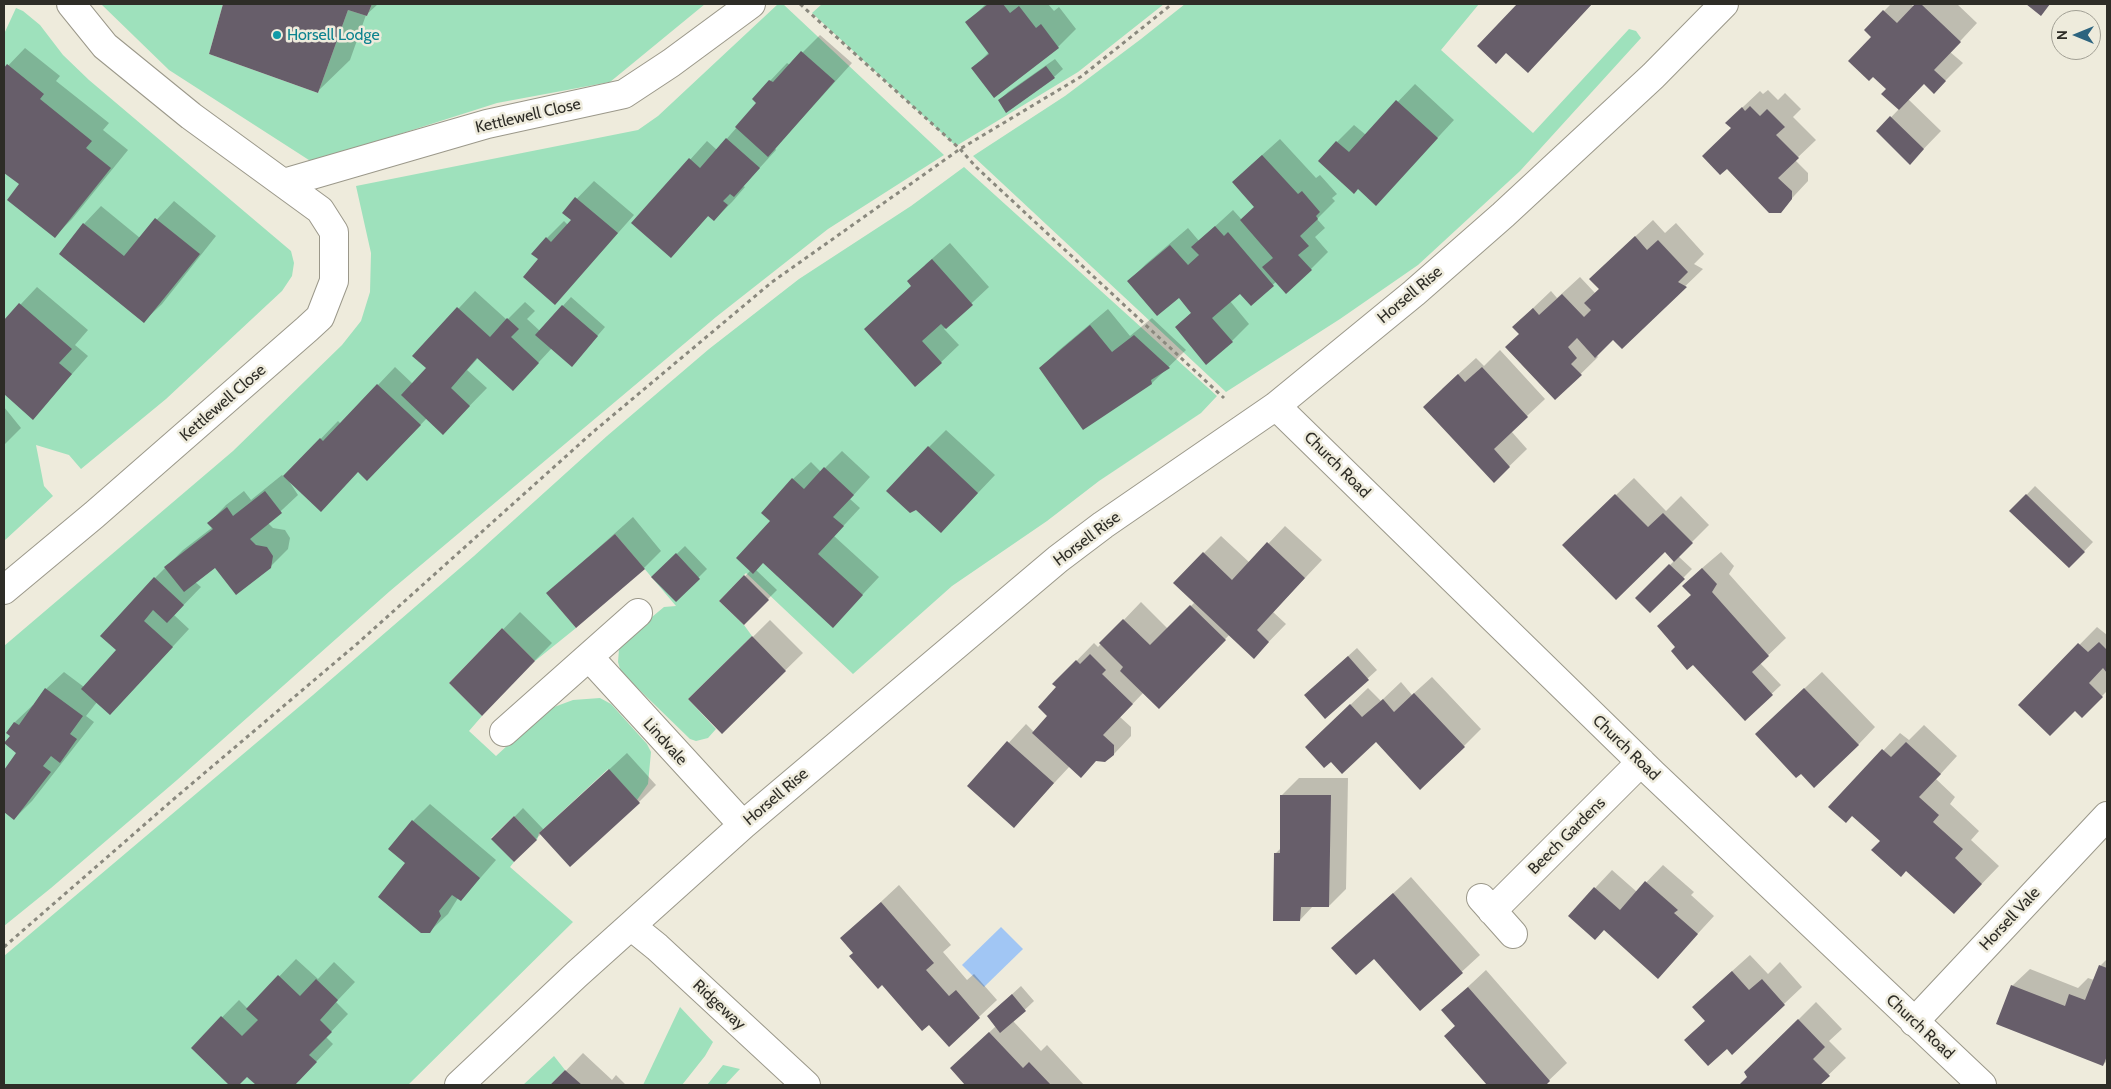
<!DOCTYPE html>
<style>
body{margin:0}
#map{position:relative;width:2111px;height:1089px;overflow:hidden;background:#eeebdc;font-family:Cabin,sans-serif}
canvas{display:block}
.frame{position:absolute;inset:0;border:5px solid #2e2d27;pointer-events:none}
.north{position:absolute;left:2051px;top:10px;width:50px;height:50px;box-sizing:border-box;background:#eeebdc;border:1px solid #a19f94;border-radius:50%;rotate:270deg;font-size:14px;font-weight:700;line-height:20px;text-align:center;color:#2e2d27}
.north::after{content:'';display:block;margin:auto;width:18px;height:22px;background:#2d647f;clip-path:polygon(50% 0,100% 100%,50% 72%,0 100%)}
</style>
<div id="map">
<canvas width="2111" height="1089"></canvas>
<div class="frame"></div>
<div class="north">N</div>
</div>
<script>
const ctx = document.querySelector('canvas').getContext('2d');
ctx.lineJoin = 'round';
function fill(path, color) {
  ctx.fillStyle = color;
  ctx.fill(path, 'evenodd');
}
function poly(rows) {
  const path = new Path2D();
  for (const r of rows) {
    path.moveTo(r[0], r[1]);
    for (let i = 2; i < r.length; i += 2) path.lineTo(r[i], r[i + 1]);
  }
  return path;
}
function stroke(path, color, width, dash) {
  ctx.strokeStyle = color;
  ctx.lineWidth = width;
  ctx.lineCap = dash ? 'butt' : 'round';
  ctx.setLineDash(dash || []);
  ctx.stroke(path);
}
function write(font, color, halo, rows, align = 'center') {
  ctx.font = font + ' Cabin,sans-serif';
  ctx.lineWidth = 5;
  ctx.setLineDash([]);
  ctx.textBaseline = 'middle';
  ctx.strokeStyle = halo;
  ctx.fillStyle = color;
  for (const [text, x, y, turn = 0] of rows) {
    ctx.save();
    ctx.translate(x, y);
    ctx.rotate((+turn || 0) * Math.PI / 180);
    ctx.textAlign = isNaN(turn) ? turn : align;
    if (halo) ctx.strokeText(text, 0, 0);
    ctx.fillText(text, 0, 0);
    ctx.restore();
  }
}
const green = poly([
 [101,4,223,4,209,54,318,93,348,10,367,16,372,4,705,4,610,82,497,103,312,162,169,70],
 [778,4,783,4,944,155,828,229,716,317,390,591,177,780,51,888,4,926,4,646,233,451,342,345,361,321,370,292,371,253,356,186,638,130,658,116],
 [822,4,1164,4,1078,72,956,146,812,13],
 [1185,4,1479,4,1441,50,1533,133,1629,29,1636,31,1641,38,1520,171,1418,265,1340,319,1226,392,973,156,1065,96,1141,39],
 [16,8,23,11,40,25,63,55,89,80,291,251,294,263,292,276,282,291,166,399,81,469,69,455,36,445,44,486,53,496,4,541,4,34],
 [964,167,1217,396,1201,413,1099,481,1047,521,952,586,853,674,746,573,719,601,744,625,752,636,688,699,716,729,708,738,696,741,690,739,621,672,618,662,619,649,629,636,664,607,676,606,615,534,547,593,576,628,535,661,502,628,449,683,482,716,469,731,496,756,546,710,573,700,600,698,611,704,647,744,651,752,648,784,637,800,608,769,539,833,537,840,514,816,491,838,514,862,510,867,573,922,408,1085,4,1085,4,956,313,695,474,556,607,436,709,349,799,279,911,206],
 [680,1007,713,1042,705,1056,682,1085,643,1085],
 [554,1056,565,1070,550,1085,523,1085],
 [723,1065,740,1069,725,1085,707,1085]
]);
const water = poly([
 [1001,927,1023,949,984,987,962,965]
]);
const shadow = poly([
 [225,4,378,4,366,15,350,60,318,91,210,53],
 [986,4,1048,4,1054,11,1059,7,1076,29,1058,47,994,96,973,69,989,52,967,22],
 [1519,4,1592,4,1545,54,1479,46],
 [1891,4,1911,4,1914,7,1917,4,1957,4,1977,23,1950,52,1963,63,1934,92,1924,82,1908,99,1941,131,1910,163,1878,131,1899,109,1887,89,1873,37,1884,11],
 [820,35,852,63,775,148,776,150,743,186,745,187,732,202,714,220,709,215,671,257,633,223,707,141,717,150,758,103,770,81,787,63,790,65],
 [25,48,60,76,56,81,109,123,103,130,128,150,72,219,55,236,20,184,4,171,4,70],
 [1055,59,1063,69,1054,77,999,101,1008,92],
 [1415,84,1454,120,1376,204,1337,142,1354,125,1366,135],
 [1768,90,1778,100,1785,93,1801,109,1793,117,1816,140,1795,160,1808,173,1808,181,1780,211,1732,128,1727,122,1760,91,1763,94],
 [1280,139,1316,178,1320,175,1337,194,1332,198,1335,201,1317,219,1325,228,1315,237,1328,252,1311,269,1277,281,1251,304,1240,292,1230,301,1249,324,1232,341,1176,327,1192,312,1179,296,1129,281,1146,264,1188,228,1199,241,1233,210,1242,220,1255,206,1251,165],
 [594,181,634,215,555,304,540,259,547,238,564,221,568,225,572,220,564,212],
 [174,201,216,236,162,304,144,321,84,224,101,206,140,238],
 [1653,220,1665,233,1676,223,1704,254,1694,264,1703,269,1622,347,1613,339,1596,355,1598,357,1555,399,1520,334,1531,310,1551,291,1557,298,1580,277,1595,293,1600,288,1608,262],
 [950,243,989,287,944,329,959,345,916,386,912,285,926,264],
 [37,287,88,330,75,345,88,356,33,418,4,393,4,320,5,321],
 [475,291,507,320,525,302,535,311,527,319,540,331,571,297,605,327,580,356,552,348,513,390,478,358,467,370,487,388,443,433,427,418,385,462,359,471,287,478,298,495,268,523,273,528,285,530,290,538,288,549,270,567,215,567,195,582,201,587,174,615,189,629,127,696,97,702,86,716,94,722,32,801,14,819,4,811,4,772,18,753,12,735,8,732,15,722,33,705,34,706,46,689,64,672,84,687,118,650,155,578,183,550,213,527,209,523,226,505,244,491,251,500,282,475,284,477,338,421,341,424,395,367,413,384,428,368,414,356],
 [1108,309,1130,336,1152,318,1186,350,1152,383,1041,368,1058,351],
 [1500,350,1545,399,1511,431,1527,449,1494,481,1442,389,1476,358,1484,366],
 [4,407,21,428,4,445],
 [946,430,995,475,958,514,929,447],
 [842,451,870,477,850,499,860,508,834,536,879,577,833,626,763,562,756,570,777,590,744,623,721,601,751,570,772,521,793,479,811,462,821,472],
 [1634,478,1666,511,1681,496,1709,525,1678,556,1692,569,1650,611,1637,598,1675,560,1665,550,1581,528],
 [2035,486,2093,542,2069,567,2011,511],
 [633,517,661,551,644,568,548,593],
 [1285,526,1322,560,1273,612,1286,624,1254,657,1230,634,1177,690,1144,692,1120,717,1131,727,1131,736,1114,754,1070,766,1014,826,969,786,1026,724,1034,732,1049,716,1058,687,1054,684,1094,643,1098,647,1141,602,1168,629,1195,602,1204,553,1221,536,1250,563],
 [685,546,707,569,676,600,653,577],
 [1721,552,1734,566,1729,574,1786,638,1760,663,1781,685,1745,719,1677,647,1701,569],
 [520,612,552,643,482,714,451,683],
 [770,620,803,653,722,732,690,699],
 [2097,627,2107,635,2107,691,2082,716,2075,710,2020,705],
 [1357,648,1377,670,1325,717,1315,686],
 [1822,672,1875,727,1858,745,1774,717],
 [1432,677,1481,729,1464,746,1376,741,1324,730,1368,688,1381,701,1401,682,1412,695],
 [1924,725,1957,756,1936,779,1955,797,1950,804,1979,831,1971,840,1999,866,1971,895,1882,841,1853,814,1830,807,1900,733,1909,740],
 [627,753,656,785,639,802,541,834,514,861,493,839,523,808,544,830],
 [1299,778,1348,778,1346,889,1329,906,1313,906,1300,920,1275,854,1281,848,1282,795],
 [430,804,496,860,461,900,458,898,448,914,430,931,407,863,413,821],
 [1663,865,1694,892,1691,895,1714,916,1658,977,1604,929,1569,916,1612,870,1637,892],
 [1411,877,1480,955,1420,1010,1374,957,1333,948],
 [899,885,951,945,943,952,967,980,974,974,997,1000,949,1045,842,938],
 [1750,955,1768,974,1780,962,1802,987,1732,1053,1727,1047,1686,1040,1706,1020,1711,990],
 [296,959,318,979,334,962,355,982,336,1002,348,1014,326,1037,333,1044,294,1085,258,1085,247,1075,237,1085,231,1085,192,1048,239,1000,248,1009],
 [2107,959,2107,1061,2103,1065,2012,986,2030,969,2078,988,2088,978,2094,980,2100,966],
 [1486,970,1567,1063,1544,1085,1489,1085,1446,1036,1456,1025,1443,1010],
 [1021,986,1034,1001,1013,1021,1041,1051,1047,1045,1084,1085,967,1085,952,1068,996,1026,997,1008],
 [1816,1002,1842,1029,1829,1041,1846,1058,1818,1085,1740,1085,1749,1077,1746,1072],
 [583,1053,612,1080,616,1075,626,1085,552,1085]
]);
const building = poly([
 [223,4,372,4,367,16,348,10,318,93,209,54],
 [988,4,1003,4,1010,13,1019,6,1036,28,1041,24,1059,48,994,98,971,68,989,54,965,22],
 [1517,4,1592,4,1528,73,1506,53,1496,64,1477,46],
 [1915,4,1921,4,1961,42,1934,70,1946,81,1934,94,1924,84,1899,110,1881,94,1886,89,1873,77,1869,81,1848,61,1871,37,1864,30,1883,10,1897,23],
 [2026,4,2050,4,2041,16],
 [801,51,835,81,768,157,735,127,756,103,752,99,769,80,773,82],
 [7,64,44,94,40,99,92,141,86,148,111,168,55,238,7,200,19,184,4,173,4,68],
 [1046,66,1055,78,1006,113,998,100],
 [1396,100,1438,138,1376,206,1358,189,1354,194,1318,161,1336,141,1349,152],
 [1750,106,1760,116,1767,109,1785,127,1776,135,1799,158,1778,178,1792,191,1792,199,1781,213,1769,213,1727,169,1720,175,1702,156,1731,128,1725,123,1742,107,1745,111],
 [1890,116,1924,149,1910,165,1876,131],
 [726,138,760,168,734,197,730,194,723,201,728,205,714,221,708,216,671,258,631,223,689,158,700,168],
 [1262,155,1298,194,1302,191,1320,212,1316,216,1318,219,1300,236,1309,246,1298,255,1312,270,1286,294,1262,267,1273,258,1240,220,1254,207,1232,182],
 [575,197,618,233,555,305,523,277,538,259,531,254,546,237,551,242,571,220,562,213],
 [155,218,200,254,144,323,59,254,83,223,124,256],
 [1215,226,1224,236,1228,232,1274,286,1251,306,1240,294,1212,318,1233,342,1206,365,1175,327,1191,313,1179,298,1157,316,1127,281,1170,245,1188,265,1199,255,1191,247],
 [1635,236,1647,250,1658,240,1688,272,1678,282,1687,287,1622,349,1613,340,1595,358,1577,338,1568,347,1577,358,1571,364,1582,375,1555,400,1505,347,1519,334,1512,327,1533,308,1539,315,1562,294,1584,317,1591,310,1584,303,1599,289,1589,279],
 [932,259,973,305,946,329,941,324,922,341,942,363,915,387,864,329,911,286,907,281],
 [19,303,72,349,59,363,72,374,33,420,4,394,4,320],
 [562,305,598,336,572,367,535,335],
 [457,307,490,337,507,318,519,329,511,337,539,363,513,391,477,358,451,388,470,406,443,435,401,395,426,368,412,356],
 [1090,325,1112,352,1134,335,1170,368,1151,380,1152,384,1083,430,1039,368],
 [1482,367,1528,417,1494,449,1510,467,1494,483,1423,407,1458,374,1465,382],
 [377,384,421,425,367,481,358,472,321,512,283,476,320,438,323,441],
 [928,446,978,493,941,533,916,510,910,513,886,491],
 [824,467,854,495,833,517,844,526,818,554,863,595,833,628,763,563,753,574,736,558,770,521,761,513,792,478,804,489],
 [265,491,282,513,250,539,256,545,267,547,273,556,271,568,236,595,215,568,184,592,164,567,213,529,207,523,227,507,233,516],
 [1615,494,1648,527,1663,513,1693,543,1674,562,1665,552,1616,600,1562,545],
 [2026,494,2085,552,2069,568,2009,511],
 [615,534,645,569,576,628,546,593],
 [1267,542,1305,578,1257,630,1269,642,1254,659,1173,583,1203,552,1232,580],
 [676,553,700,579,676,602,651,577],
 [1669,564,1685,579,1650,613,1635,598],
 [1702,568,1717,584,1712,592,1769,656,1752,672,1773,695,1745,721,1693,665,1687,670,1671,651,1675,647,1657,626,1691,595,1682,586],
 [744,575,769,600,744,625,719,601],
 [154,577,184,605,167,623,153,610,144,621,173,647,110,715,81,689,116,650,100,636],
 [1190,605,1226,640,1159,709,1120,671,1123,667,1099,643,1123,619,1150,645],
 [502,628,535,661,482,716,449,683],
 [752,636,786,671,722,734,688,699],
 [2099,642,2107,650,2107,673,2103,668,2089,683,2103,697,2082,718,2075,711,2050,736,2018,705,2078,643,2088,652],
 [1090,654,1106,670,1102,674,1133,704,1103,735,1114,745,1114,755,1105,762,1096,761,1081,778,1032,733,1047,716,1038,707,1056,687,1052,684,1076,660,1080,664],
 [1348,656,1369,680,1325,719,1304,695],
 [45,688,83,716,70,734,77,739,60,763,51,756,43,766,51,772,14,820,4,812,4,770,16,753,4,743,10,736,6,733,14,722,19,725],
 [1804,688,1859,745,1814,788,1801,774,1796,778,1755,734],
 [1414,693,1465,747,1420,790,1376,742,1342,774,1331,762,1324,768,1305,747,1350,704,1362,717,1383,699,1394,712],
 [1007,741,1054,783,1014,828,967,786],
 [1906,742,1941,774,1919,797,1939,815,1933,822,1963,849,1955,858,1982,884,1954,914,1906,871,1901,877,1871,850,1880,841,1852,816,1846,823,1828,807,1882,749,1891,757],
 [609,769,640,803,570,867,539,833],
 [1280,795,1331,795,1329,907,1301,907,1300,921,1273,921,1274,853,1280,853],
 [514,816,537,840,514,862,491,839],
 [412,820,480,878,461,901,452,895,439,911,441,916,430,933,421,933,378,897,405,863,388,849],
 [1645,881,1678,910,1674,913,1698,934,1658,979,1604,930,1595,940,1568,916,1594,887,1620,910],
 [1393,893,1463,973,1420,1011,1374,959,1356,975,1331,948],
 [881,902,934,963,926,970,949,996,956,990,980,1018,949,1047,929,1025,922,1031,882,985,878,989,849,956,853,953,840,938],
 [2099,965,2107,968,2107,1056,2103,1066,1996,1024,2011,985,2065,1006,2069,994,2085,1000],
 [1732,971,1749,990,1762,979,1785,1005,1732,1055,1727,1049,1708,1066,1684,1040,1705,1021,1692,1007],
 [278,975,300,996,316,979,338,1000,320,1020,332,1032,309,1055,317,1062,295,1085,256,1085,247,1077,239,1085,229,1085,191,1048,221,1016,242,1036,258,1020,246,1009],
 [1468,987,1550,1081,1546,1085,1487,1085,1444,1036,1455,1026,1441,1010],
 [1012,994,1026,1011,1000,1033,987,1016],
 [1798,1019,1825,1047,1813,1059,1830,1076,1820,1085,1739,1085,1747,1077,1744,1072],
 [989,1032,1023,1068,1029,1062,1051,1085,965,1085,950,1068],
 [565,1070,582,1085,550,1085]
]);
const path = poly([
 [800,4,960,149,976,167,1224,398],
 [4,947,175,798,358,643,593,432,772,282,960,149,1082,76,1172,4]
]);
const minor = poly([
 [284,183,487,124,624,94,671,63,751,4],
 [1276,406,1652,773,1982,1085],
 [4,590,94,515,307,329,320,317,334,281,334,232,320,210,191,116,105,46,71,4],
 [589,657,743,825],
 [504,732,638,613],
 [1481,898,1513,934],
 [1492,911,1641,762],
 [631,926,657,947,806,1085],
 [1914,1022,2107,816],
 [459,1085,577,974,743,825,1058,559,1103,525,1276,406,1414,293,1503,215,1653,76,1724,4]
]);
const markers = [
 [277,35,5,"#0f9aa8"]
];
const cultureNames = [
 ["Horsell Lodge",287,35]
];
const streetNames = [
 ["Kettlewell Close",528,116,-13],
 ["Horsell Rise",1410,295,-40],
 ["Kettlewell Close",223,403,-41],
 ["Church Road",1337,465,45],
 ["Horsell Rise",1087,539,-37],
 ["Lindvale",665,742,48],
 ["Church Road",1626,748,44],
 ["Horsell Rise",776,797,-40],
 ["Beech Gardens",1567,836,-45],
 ["Horsell Vale",2010,919,-47],
 ["Ridgeway",719,1005,43],
 ["Church Road",1920,1027,43]
];
fill(green, '#9ee1bc');
fill(water, '#a1c6f4');
fill(shadow, '#0003');
fill(building, '#675e6a');
stroke(minor, '#9b988a', 30);
stroke(path, '#8a897e', 3, [4, 4]);
stroke(minor, '#fff', 28);
for (const [x, y, r, color] of markers) {
  const dot = new Path2D();
  dot.arc(x, y, r, 0, 2 * Math.PI);
  ctx.fillStyle = color;
  ctx.fill(dot);
  stroke(dot, '#eeebdc', 2);
}
write('16px', '#0d838f', '#eeebdc', cultureNames, 'left');
write('16px', '#2e2d27', '#eeebdc', streetNames);
</script>
